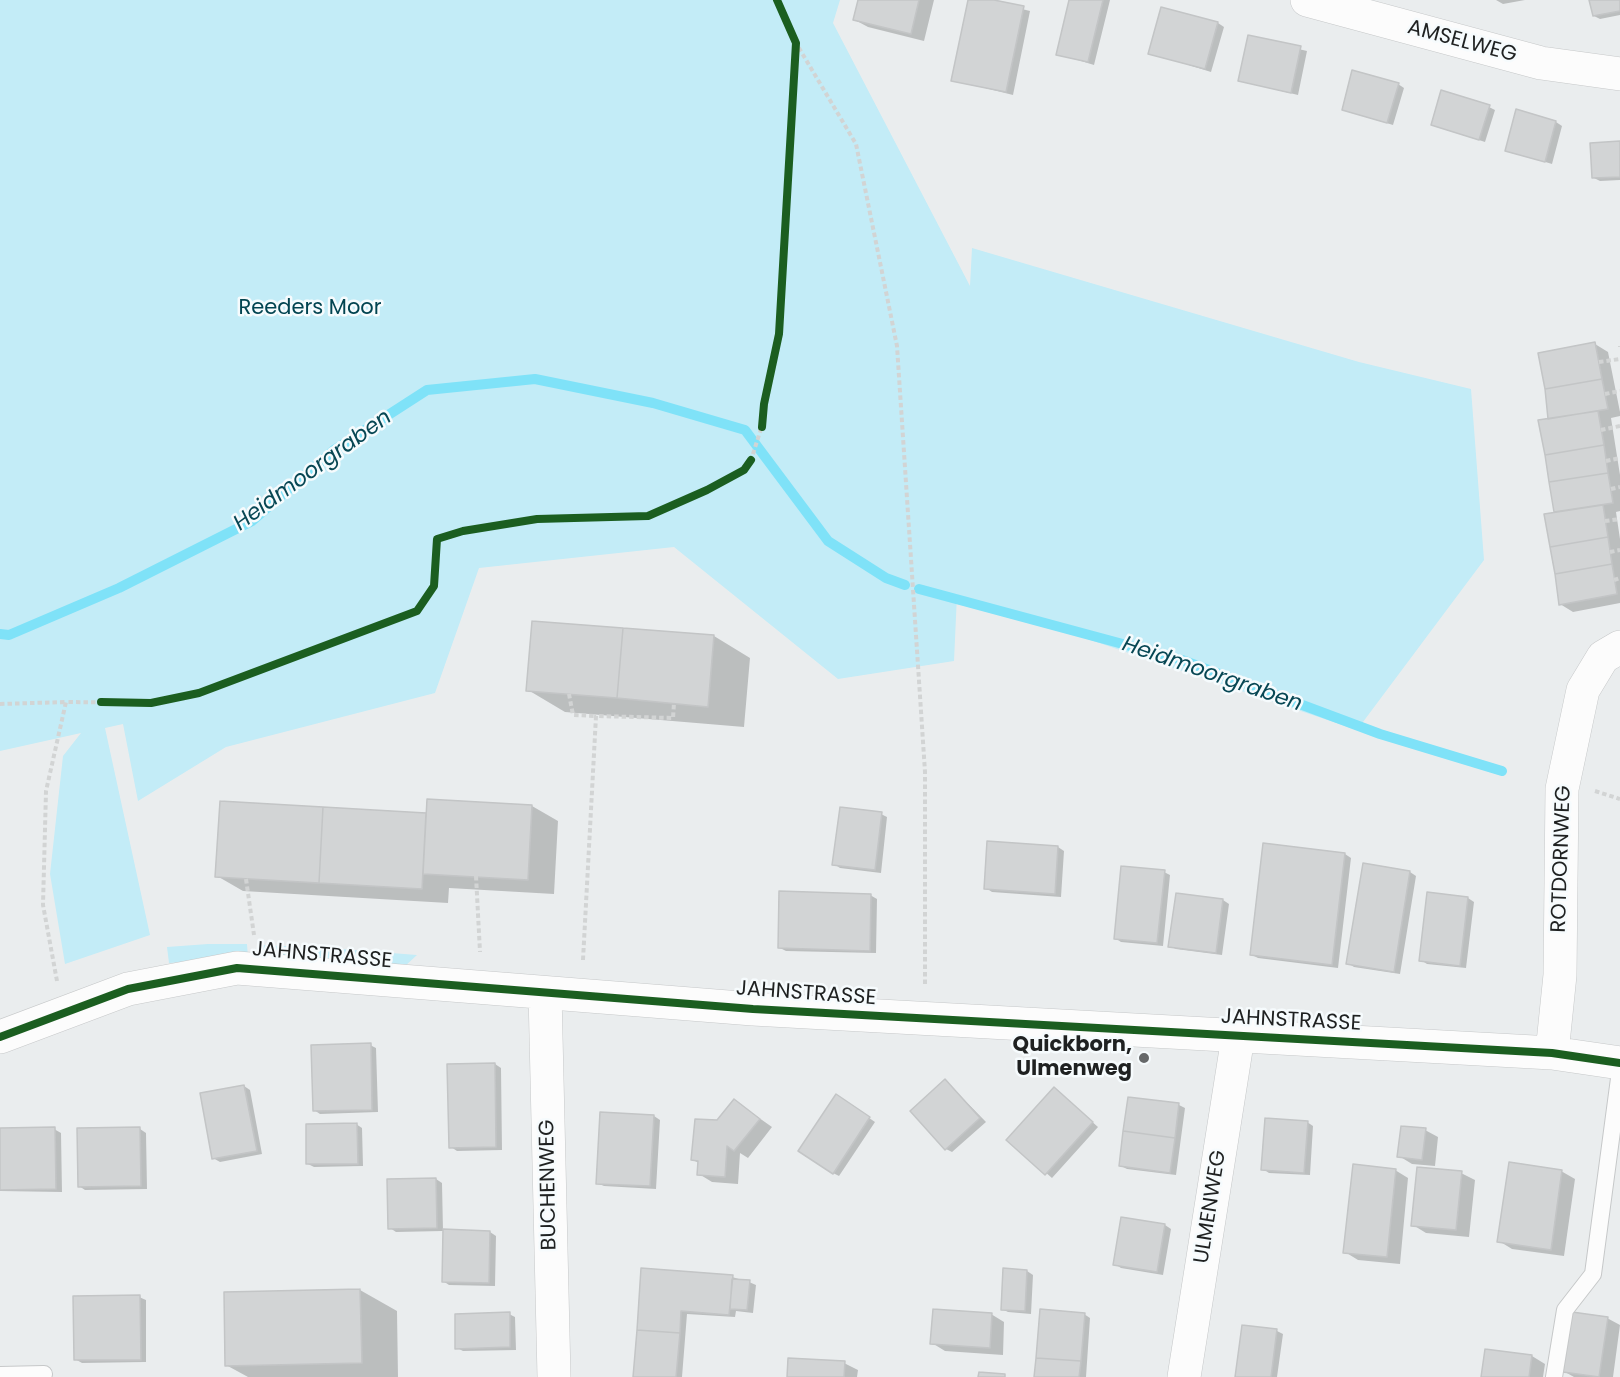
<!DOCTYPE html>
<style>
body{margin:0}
canvas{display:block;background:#eaedee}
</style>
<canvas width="1620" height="1377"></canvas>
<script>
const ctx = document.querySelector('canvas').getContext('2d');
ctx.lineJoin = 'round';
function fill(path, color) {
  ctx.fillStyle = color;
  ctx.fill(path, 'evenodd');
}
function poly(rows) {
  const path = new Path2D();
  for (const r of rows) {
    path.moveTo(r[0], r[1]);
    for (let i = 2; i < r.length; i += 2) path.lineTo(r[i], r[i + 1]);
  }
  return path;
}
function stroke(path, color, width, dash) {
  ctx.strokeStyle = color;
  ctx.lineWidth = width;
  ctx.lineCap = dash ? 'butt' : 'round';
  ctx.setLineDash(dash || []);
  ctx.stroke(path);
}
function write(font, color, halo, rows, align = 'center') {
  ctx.font = font + ' Poppins,sans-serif';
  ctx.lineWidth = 5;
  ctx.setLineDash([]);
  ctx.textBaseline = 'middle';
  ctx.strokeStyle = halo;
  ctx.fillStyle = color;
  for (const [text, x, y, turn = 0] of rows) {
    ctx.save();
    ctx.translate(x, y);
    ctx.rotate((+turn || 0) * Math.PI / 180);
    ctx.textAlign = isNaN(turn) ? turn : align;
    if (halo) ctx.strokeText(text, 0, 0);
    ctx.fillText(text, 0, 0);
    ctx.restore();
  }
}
const green = poly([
 [0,0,840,0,833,23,970,286,972,248,1359,362,1471,389,1484,560,1357,730,957,595,954,661,838,679,674,547,479,568,435,693,226,747,138,801,123,724,105,728,150,935,65,964,50,874,63,756,81,733,0,751],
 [208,944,247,944,248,958,169,963,167,947],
 [262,945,340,949,417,955,404,967,261,959]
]);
const shadow = poly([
 [859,0,934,0,924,41,868,27,855,20],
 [969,0,986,0,1030,11,1013,95,953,80],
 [1071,0,1110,0,1094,65,1058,54],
 [1496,0,1525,0,1503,4],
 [1591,0,1620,0,1620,15,1600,19,1594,16],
 [1218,23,1224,27,1211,72,1150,53],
 [1249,37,1307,51,1298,95,1240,81],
 [1398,84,1404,88,1393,125,1343,110],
 [1489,107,1495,110,1485,142,1433,125],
 [1556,122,1562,126,1552,164,1506,150],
 [1620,142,1620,180,1600,181,1594,178],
 [1595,344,1608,352,1620,412,1620,416,1611,418,1620,475,1620,511,1616,512,1620,539,1620,603,1573,612,1560,604,1556,514,1540,422,1550,420],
 [714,636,750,658,744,727,565,712,528,690],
 [428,801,532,806,558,821,554,894,449,888,448,903,243,891,217,876,221,803,427,814],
 [881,814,887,817,881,873,840,868,834,864],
 [989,842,1058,847,1064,851,1061,897,992,892,986,888],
 [1345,854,1351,858,1338,968,1258,958,1252,955],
 [1365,865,1410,872,1416,876,1400,974,1354,967,1348,963],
 [1164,872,1170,875,1163,946,1121,942,1115,938],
 [870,895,877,899,876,953,786,951,780,948],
 [1468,898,1474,902,1466,968,1427,964,1421,960],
 [1223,900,1229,904,1222,955,1176,949,1170,946],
 [370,1045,376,1048,378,1112,320,1114,314,1110],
 [495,1064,501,1068,502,1150,457,1151,451,1147],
 [946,1081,986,1122,952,1152,946,1149],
 [244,1086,250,1090,262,1154,220,1162,213,1158],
 [1054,1088,1098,1127,1052,1178,1008,1140],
 [1129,1098,1179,1105,1185,1108,1176,1175,1127,1169,1121,1166],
 [843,1100,875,1122,839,1176,833,1173],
 [735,1101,772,1127,748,1158,740,1153,738,1184,712,1182,699,1174,699,1163,693,1160],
 [654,1116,660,1120,656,1189,604,1186,597,1183],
 [1307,1122,1313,1126,1310,1175,1269,1173,1263,1169],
 [356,1124,362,1128,363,1166,314,1167,308,1164],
 [54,1129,61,1133,62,1192,0,1191,0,1130],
 [140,1129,146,1133,147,1189,85,1190,79,1186],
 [1425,1130,1438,1137,1435,1166,1412,1164,1399,1156],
 [1395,1170,1408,1178,1400,1264,1358,1260,1345,1252],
 [1561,1171,1575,1179,1564,1256,1512,1249,1499,1241],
 [1461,1173,1475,1180,1469,1237,1426,1233,1413,1225],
 [436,1179,442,1183,443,1231,396,1232,390,1228],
 [1123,1218,1165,1225,1171,1229,1163,1275,1121,1268,1115,1264],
 [444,1231,490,1232,496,1236,495,1286,449,1285,443,1281],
 [643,1270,732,1277,749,1282,756,1285,753,1313,736,1311,735,1317,687,1314,682,1377,635,1377],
 [1027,1271,1033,1275,1031,1314,1008,1312,1002,1309],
 [360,1290,397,1311,398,1377,248,1377,226,1365],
 [139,1297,146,1300,146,1362,82,1363,75,1359],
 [509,1314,515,1317,516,1350,463,1351,457,1348],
 [991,1314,1004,1322,1003,1355,945,1351,932,1343],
 [1084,1314,1090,1318,1086,1377,1036,1377],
 [1607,1318,1620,1325,1613,1377,1574,1377,1565,1372],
 [1277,1331,1283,1334,1277,1377,1237,1377],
 [1487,1350,1532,1356,1545,1364,1543,1377,1483,1377],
 [844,1363,858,1370,857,1377,788,1377]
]);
const stream = poly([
 [919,589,1182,660,1380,734,1502,771],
 [0,634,9,635,119,588,252,521,334,450,427,390,535,379,653,403,745,430,828,541,886,578,905,585]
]);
const building = poly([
 [858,0,919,0,911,34,853,20,858,0],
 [968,0,994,0,1024,6,1006,92,951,81,968,0],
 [1069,0,1103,0,1088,62,1056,55,1069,0],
 [1589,0,1620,0,1620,11,1593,16,1589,0],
 [1161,7,1218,22,1205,69,1148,54,1161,7],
 [1248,35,1301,46,1291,93,1238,81,1248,35],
 [1352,70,1399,83,1387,123,1342,110,1352,70],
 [1441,90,1490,105,1479,140,1431,125,1441,90],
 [1516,109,1556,121,1545,162,1505,151,1516,109],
 [1620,141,1620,177,1592,178,1590,143,1620,141],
 [1595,342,1602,379,1545,389,1538,353,1595,342],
 [1602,379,1608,409,1548,419,1545,389,1602,379],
 [1598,411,1604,445,1545,455,1538,420,1598,411],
 [1604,445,1608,473,1549,482,1545,455,1604,445],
 [1608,473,1613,503,1554,512,1549,482,1608,473],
 [1603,505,1608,537,1550,547,1544,514,1603,505],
 [1608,537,1612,564,1555,574,1550,547,1608,537],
 [1612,564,1617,594,1559,605,1555,574,1612,564],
 [532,621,623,628,617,698,526,691,532,621],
 [623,628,714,635,708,707,617,698,623,628],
 [427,799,532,805,528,880,423,874,427,799],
 [220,801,323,807,319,883,215,877,220,801],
 [323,807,426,813,422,889,319,883,323,807],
 [840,807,882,812,875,870,832,865,840,807],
 [987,841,1058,846,1055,894,984,889,987,841],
 [1263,843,1345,853,1332,965,1250,955,1263,843],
 [1363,863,1410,871,1394,972,1346,964,1363,863],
 [1121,866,1165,870,1157,943,1114,939,1121,866],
 [779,891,871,894,870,951,778,948,779,891],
 [1427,892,1468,897,1460,966,1419,961,1427,892],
 [1176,893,1223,899,1216,953,1168,947,1176,893],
 [371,1043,372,1110,313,1111,311,1045,371,1043],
 [495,1063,496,1147,449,1148,447,1064,495,1063],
 [945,1079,980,1118,945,1150,910,1111,945,1079],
 [244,1085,257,1151,212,1159,200,1093,244,1085],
 [1054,1087,1093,1122,1045,1175,1006,1140,1054,1087],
 [836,1094,870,1117,833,1174,798,1151,836,1094],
 [1128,1097,1179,1103,1175,1138,1123,1131,1128,1097],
 [734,1099,760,1119,734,1151,727,1146,725,1177,697,1175,698,1161,691,1160,695,1119,717,1120,734,1099],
 [600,1112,654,1115,650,1186,596,1184,600,1112],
 [1265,1118,1308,1121,1304,1173,1261,1170,1265,1118],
 [357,1123,358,1164,306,1164,306,1124,357,1123],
 [1401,1126,1426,1128,1422,1160,1397,1157,1401,1126],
 [55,1127,56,1189,0,1190,0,1128,55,1127],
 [140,1127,141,1186,78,1187,77,1128,140,1127],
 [1123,1131,1175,1138,1170,1173,1119,1166,1123,1131],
 [1509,1162,1562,1170,1551,1250,1497,1242,1509,1162],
 [1353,1164,1396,1169,1387,1257,1343,1253,1353,1164],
 [1417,1167,1462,1171,1456,1230,1411,1226,1417,1167],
 [436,1178,437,1228,388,1229,387,1179,436,1178],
 [1121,1217,1165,1224,1157,1272,1113,1265,1121,1217],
 [443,1229,490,1231,489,1283,442,1282,443,1229],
 [641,1268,733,1275,729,1315,681,1311,680,1333,637,1330,641,1268],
 [1003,1268,1027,1270,1025,1311,1001,1310,1003,1268],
 [732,1279,750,1280,747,1310,730,1309,732,1279],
 [360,1289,362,1363,225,1366,224,1292,360,1289],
 [140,1295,141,1360,74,1360,73,1296,140,1295],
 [933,1309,992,1313,990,1348,930,1344,933,1309],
 [1040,1309,1085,1313,1081,1361,1036,1358,1040,1309],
 [510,1312,510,1347,455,1349,455,1314,510,1312],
 [1572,1312,1608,1317,1599,1377,1563,1372,1572,1312],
 [1242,1325,1277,1329,1271,1377,1235,1377,1242,1325],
 [637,1330,680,1333,676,1377,633,1377,637,1330],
 [1485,1349,1532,1355,1529,1377,1481,1377,1485,1349],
 [788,1358,845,1361,844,1377,787,1377,788,1358],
 [1036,1358,1081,1361,1079,1377,1034,1377,1036,1358],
 [979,1372,1005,1374,1005,1377,978,1377,979,1372]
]);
const path = poly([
 [777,0,796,43,856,144,897,346,925,772,925,985],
 [1620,346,1620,347],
 [1599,362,1620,359],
 [1605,394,1620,391],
 [1601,430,1620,426],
 [1606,461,1620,458],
 [1611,489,1620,487],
 [1605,521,1620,519],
 [1610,552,1620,550],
 [1614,580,1620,578],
 [569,694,573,715,596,716],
 [0,704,66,702],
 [1595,791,1620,799],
 [476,876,480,952],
 [246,879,254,935],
 [583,960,596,716,673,718,674,703],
 [57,981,43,905,46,791,66,702,151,703,199,693,417,611,434,586,437,539,463,531,537,519,648,516,707,490,744,470,751,460,760,432,779,334,796,43]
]);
const lane = poly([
 [0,1375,44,1374],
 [1554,1377,1565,1310,1593,1274,1620,1071]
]);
const street = poly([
 [1307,0,1541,63,1620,74],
 [545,993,554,1377],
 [0,1037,128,989,237,968,753,1009,1552,1053,1620,1063],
 [1552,1053,1560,975,1562,789,1583,690,1603,657,1620,647],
 [1184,1377,1238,1037]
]);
const cycleway = poly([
 [762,427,764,404,779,334,796,43,777,0],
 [101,702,151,703,199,693,417,611,434,586,437,539,463,531,537,519,648,516,707,490,744,470,751,460],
 [0,1037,128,989,237,968,753,1009,1552,1053,1620,1063]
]);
const markers = [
 [1144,1058,6,"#666869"]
];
const streetNames = [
 ["AMSELWEG",1462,42,15],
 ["ROTDORNWEG",1562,859,-88],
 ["JAHNSTRASSE",322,956,5],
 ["JAHNSTRASSE",806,994,4],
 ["JAHNSTRASSE",1291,1021,3],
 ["BUCHENWEG",549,1185,-91],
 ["ULMENWEG",1211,1207,-81]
];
const parkNames = [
 ["Reeders Moor",310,309]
];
const poiNames = [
 ["Quickborn,",1132,1046],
 ["Ulmenweg",1132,1070]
];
const waterNames = [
 ["Heidmoorgraben",313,471,-36],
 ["Heidmoorgraben",1212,675,19]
];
fill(green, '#c3ecf7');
fill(shadow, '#0003');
stroke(stream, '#7fe2f8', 10);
fill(building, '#d2d4d5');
stroke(building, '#c3c5c6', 1.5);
stroke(lane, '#c6c8c9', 18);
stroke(street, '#c6c8c9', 34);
stroke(path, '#d2d4d4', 4, [4.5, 3]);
stroke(lane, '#fcfcfc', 16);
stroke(street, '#fcfcfc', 33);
stroke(cycleway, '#1b5e20', 8);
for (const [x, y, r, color] of markers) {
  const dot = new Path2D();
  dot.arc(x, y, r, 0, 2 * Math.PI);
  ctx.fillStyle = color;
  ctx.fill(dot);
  stroke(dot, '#f6fbfd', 2);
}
write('21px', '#1f2121', '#f6fbfd', streetNames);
write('21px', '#024451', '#f6fbfd', parkNames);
write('bold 21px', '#1f2121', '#f6fbfd', poiNames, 'right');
write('italic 22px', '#074754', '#f6fbfd', waterNames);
</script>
